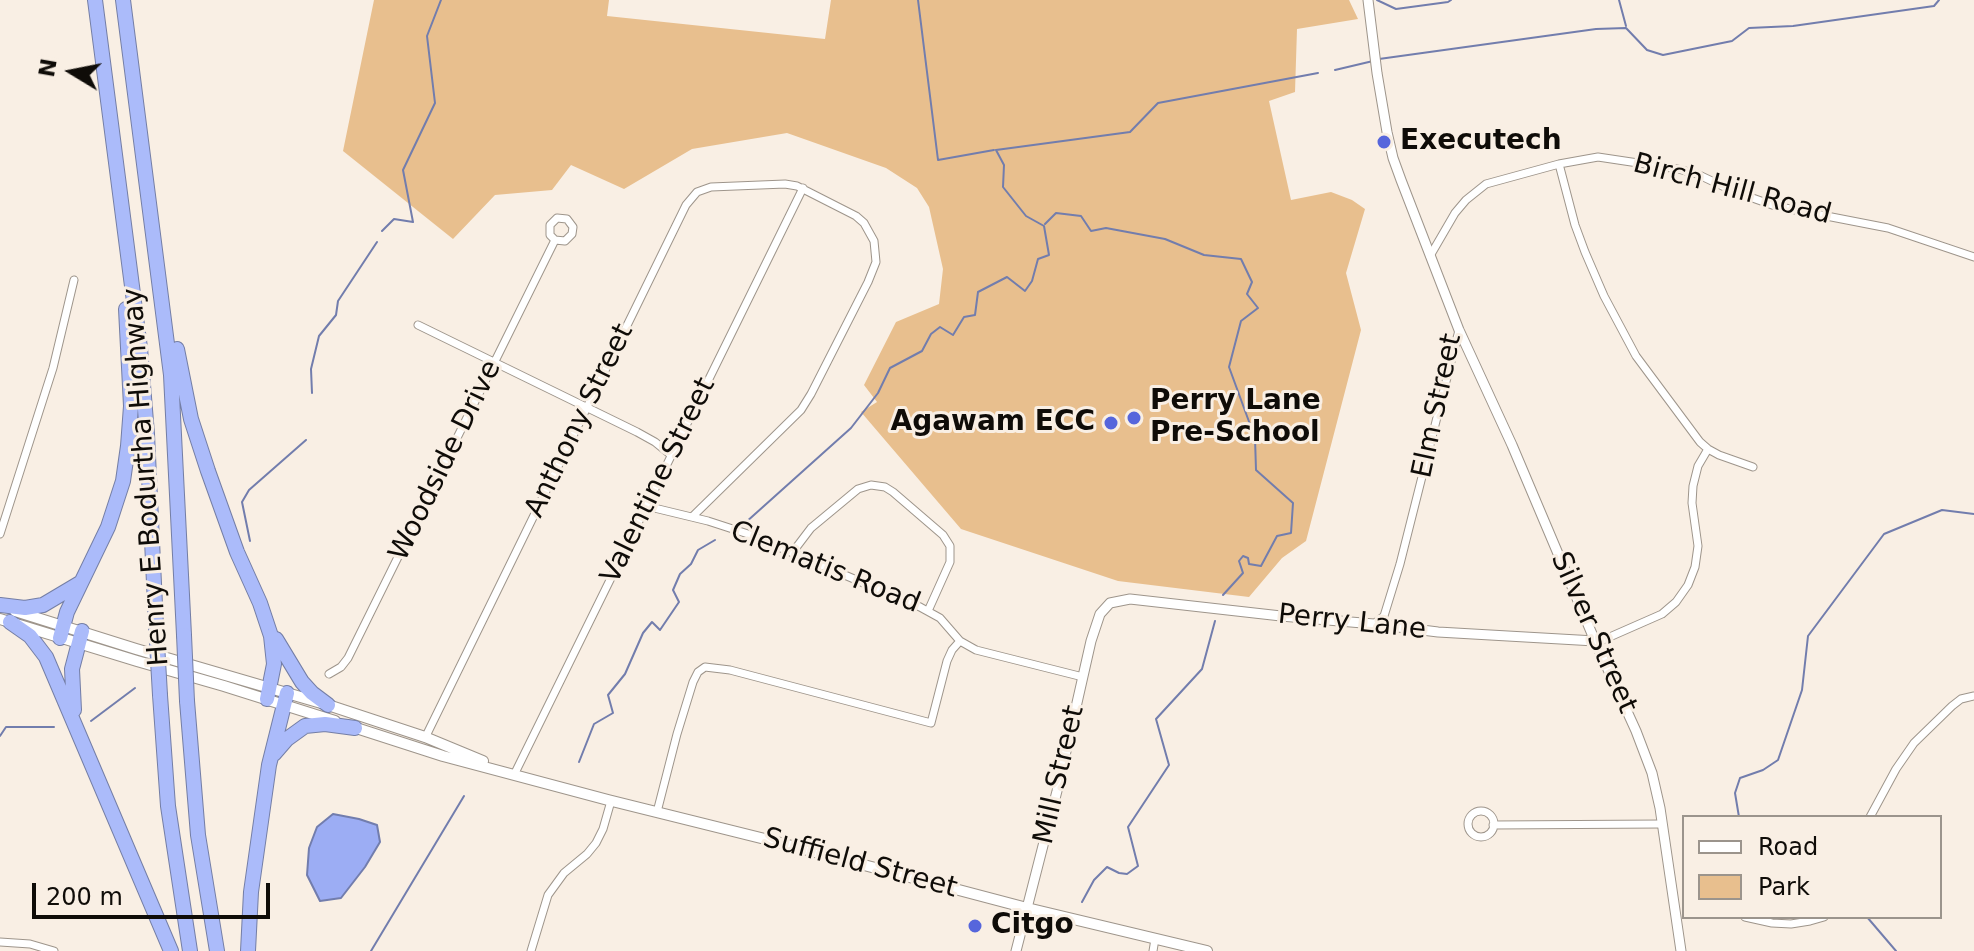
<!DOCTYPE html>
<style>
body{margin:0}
#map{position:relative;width:1974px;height:951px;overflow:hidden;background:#f9efe4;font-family:"DejaVu Sans",sans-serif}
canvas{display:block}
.legend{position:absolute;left:1682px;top:815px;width:260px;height:104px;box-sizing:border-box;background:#f9efe4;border:2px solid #9b948c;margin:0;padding:10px 14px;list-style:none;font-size:24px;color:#0f0c08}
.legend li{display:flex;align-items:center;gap:16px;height:40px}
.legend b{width:40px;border:2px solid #9b948c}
.north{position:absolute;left:32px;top:32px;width:80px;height:80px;-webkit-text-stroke:6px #f9efe4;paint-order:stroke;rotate:280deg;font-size:22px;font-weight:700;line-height:32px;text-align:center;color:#0f0c08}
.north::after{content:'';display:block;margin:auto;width:28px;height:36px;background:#0f0c08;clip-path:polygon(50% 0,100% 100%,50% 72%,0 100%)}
.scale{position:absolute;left:32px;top:883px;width:238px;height:36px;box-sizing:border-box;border:4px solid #0f0c08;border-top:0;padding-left:10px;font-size:24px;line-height:28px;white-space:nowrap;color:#0f0c08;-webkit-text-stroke:6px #f9efe4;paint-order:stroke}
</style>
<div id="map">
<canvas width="1974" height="951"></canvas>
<ul class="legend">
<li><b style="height:10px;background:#fff"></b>Road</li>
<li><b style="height:22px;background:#e8bf8e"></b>Park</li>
</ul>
<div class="north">N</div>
<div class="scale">200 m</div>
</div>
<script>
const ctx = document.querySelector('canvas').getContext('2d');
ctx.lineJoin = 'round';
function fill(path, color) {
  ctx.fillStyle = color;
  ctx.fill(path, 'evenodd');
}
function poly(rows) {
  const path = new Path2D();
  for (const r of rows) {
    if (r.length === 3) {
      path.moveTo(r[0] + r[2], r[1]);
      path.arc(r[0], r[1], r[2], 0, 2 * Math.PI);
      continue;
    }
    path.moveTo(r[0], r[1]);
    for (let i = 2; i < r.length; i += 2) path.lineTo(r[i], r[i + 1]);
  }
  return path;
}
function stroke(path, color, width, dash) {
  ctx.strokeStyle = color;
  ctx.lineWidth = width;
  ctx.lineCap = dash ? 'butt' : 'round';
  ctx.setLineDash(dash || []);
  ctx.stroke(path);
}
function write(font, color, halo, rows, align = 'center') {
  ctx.font = font + ' "DejaVu Sans",sans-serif';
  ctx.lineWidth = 6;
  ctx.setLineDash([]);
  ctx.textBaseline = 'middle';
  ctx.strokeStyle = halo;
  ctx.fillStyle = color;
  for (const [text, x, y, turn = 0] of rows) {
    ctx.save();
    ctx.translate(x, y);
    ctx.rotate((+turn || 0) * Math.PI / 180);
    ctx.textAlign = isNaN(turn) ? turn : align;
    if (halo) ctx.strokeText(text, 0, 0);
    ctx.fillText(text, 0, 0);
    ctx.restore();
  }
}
const green = poly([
 [374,0,609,0,607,16,825,39,831,0,1349,0,1358,19,1297,29,1295,92,1269,101,1291,200,1331,192,1352,200,1365,209,1346,273,1361,330,1306,541,1282,558,1249,597,1118,581,961,529,861,412,877,402,864,385,896,322,939,304,943,269,929,207,917,188,886,168,787,133,692,149,624,189,571,165,552,190,495,195,453,239,343,151]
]);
const water = poly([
 [333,814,359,819,377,825,380,842,365,867,341,898,320,901,307,875,309,848,317,827,333,814]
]);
const stream = poly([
 [918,0,938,160,994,150],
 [1377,0,1396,9,1448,2,1451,0],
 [1619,0,1626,26],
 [1379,59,1596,29,1626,28,1647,50,1663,55,1732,41,1749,28,1793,26,1934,6,1939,0],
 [1335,70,1373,61],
 [1045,224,1056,213,1081,216,1091,231,1106,228,1165,239,1204,255,1241,259,1252,282,1247,294,1258,308,1241,321,1229,367,1255,438,1256,470,1293,503,1291,533,1277,536,1261,566,1249,564,1248,558,1243,556,1239,561,1243,573,1223,595],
 [382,231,394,219,413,222,403,170,435,103,427,36,441,0],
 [312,393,311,369,319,336,336,315,338,301,377,242],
 [745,523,851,428,878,393,890,368,922,351,931,334,940,327,953,335,964,317,975,315,978,292,1007,277,1025,291,1032,281,1038,259,1049,255,1044,226,1026,216,1003,187,1004,165,996,150,1130,132,1158,103,1318,73],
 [250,541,242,502,249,490,306,440],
 [91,721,135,688],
 [0,736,6,727,54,727],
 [579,762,594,724,613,713,608,695,625,674,643,633,652,622,660,630,679,602,673,590,680,574,691,564,698,550,715,540],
 [1739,817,1735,793,1740,778,1763,770,1778,760,1802,690,1808,636,1884,534,1942,510,1974,514],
 [1082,902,1094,880,1107,867,1119,873,1127,874,1138,866,1128,827,1169,765,1156,719,1202,669,1215,621],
 [1867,917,1896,951],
 [371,951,464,796]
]);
const minor = poly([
 [1559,164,1575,225,1585,252,1604,296,1636,356,1700,442,1708,449,1719,455,1753,467],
 [1430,256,1455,213,1466,200,1486,184,1559,164,1598,157,1678,169,1697,174,1733,191,1775,206,1888,228,1974,257],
 [418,325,637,432,655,442,671,455],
 [646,506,708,521,748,534,920,607,940,618,960,641,976,650,1083,677],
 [0,534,53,368,74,280],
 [792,553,811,528,858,489,871,485,885,487,893,492,943,535,950,546,950,562,928,611],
 [1374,624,1384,616,1400,564,1459,330],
 [1596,643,1662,614,1676,602,1688,585,1695,567,1698,546,1692,503,1693,486,1698,466,1708,449],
 [329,674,341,667,348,658,555,240,565,241,572,234,573,227,567,219,557,218,550,225,550,235,555,240],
 [425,738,686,205,697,192,711,187,785,184,797,186,856,216,864,223,874,241,876,262,868,282,811,394,801,410,692,517],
 [514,775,803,188],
 [1481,824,13],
 [657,812,677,734,693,682,698,672,705,667,730,670,931,723,947,661,952,650,960,641],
 [1870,817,1896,769,1914,743,1952,706,1961,699,1974,696],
 [1493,825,1662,824],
 [1745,917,1772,923,1791,924,1810,921,1824,917],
 [0,942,30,944,54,951],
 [531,951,548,895,564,873,587,854,596,843,603,829,611,801],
 [1153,951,1155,939]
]);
const tertiary = poly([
 [1368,0,1377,73,1387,132,1393,158,1401,180,1459,330,1512,445,1595,641,1636,731,1652,773,1660,808,1681,951],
 [1016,951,1057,791,1091,641,1100,614,1110,603,1130,599,1281,616,1374,624,1438,632,1595,641]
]);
const secondary = poly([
 [15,611,136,649,328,705,425,737,483,761],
 [0,619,137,661,224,686,335,721],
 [350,726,443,756,608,800,773,841,1027,908,1207,951]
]);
const motorway = poly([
 [95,0,140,348,147,434,156,626],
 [123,0,171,375,184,635],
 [177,349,191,419,208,471,237,552,260,603,271,636,274,664,267,699],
 [0,605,25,608,43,605,80,583],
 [10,622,30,636,46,657,171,951],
 [60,638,67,612,108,527,123,481,128,446,131,406,126,309],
 [276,639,302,682,312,693,328,705],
 [160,695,168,806,190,951],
 [187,701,198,835,217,951],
 [74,710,72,669,82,631],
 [274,754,287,739,305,726,325,724,355,728],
 [248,951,251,892,269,765,287,693]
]);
const motorwayBridge = poly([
 [156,626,160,695],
 [184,635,187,701]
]);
const markers = [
 [1384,142,8,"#5666dc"],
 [1134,418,8,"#5666dc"],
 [1111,423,8,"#5666dc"],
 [975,926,8,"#5666dc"]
];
const poiNames = [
 ["Executech",1400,142],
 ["Perry Lane",1150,402],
 ["Pre-School",1150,434],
 ["Agawam ECC",1095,423,"right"],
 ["Citgo",991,926]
];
const streetNames = [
 ["Birch Hill Road",1732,190,15],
 ["Elm Street",1438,406,-78],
 ["Anthony Street",580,421,-64],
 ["Woodside Drive",446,461,-64],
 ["Henry E Bodurtha Highway",147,477,-94],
 ["Valentine Street",659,481,-64],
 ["Clematis Road",825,568,22],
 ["Perry Lane",1352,623,6],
 ["Silver Street",1593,633,66],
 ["Mill Street",1060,775,-77],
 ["Suffield Street",860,864,15]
];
fill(green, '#e8bf8e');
fill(water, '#9cadf4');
stroke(water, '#727dad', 2);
stroke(stream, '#727dad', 2);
stroke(minor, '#9e958b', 9);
stroke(tertiary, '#9e958b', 11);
stroke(secondary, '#9e958b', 12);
stroke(motorway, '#747ea5', 16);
stroke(minor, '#fff', 7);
stroke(tertiary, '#fff', 9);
stroke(secondary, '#fff', 10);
stroke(motorway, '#abbbfa', 14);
stroke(motorwayBridge, '#747ea5', 16, []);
stroke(motorwayBridge, '#abbbfa', 14);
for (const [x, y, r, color] of markers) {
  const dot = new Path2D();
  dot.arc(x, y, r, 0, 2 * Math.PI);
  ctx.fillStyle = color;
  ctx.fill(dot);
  stroke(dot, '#f9efe4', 3);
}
write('bold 28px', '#0f0c08', '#f9efe4', poiNames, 'left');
write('28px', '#0f0c08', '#f9efe4', streetNames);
</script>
